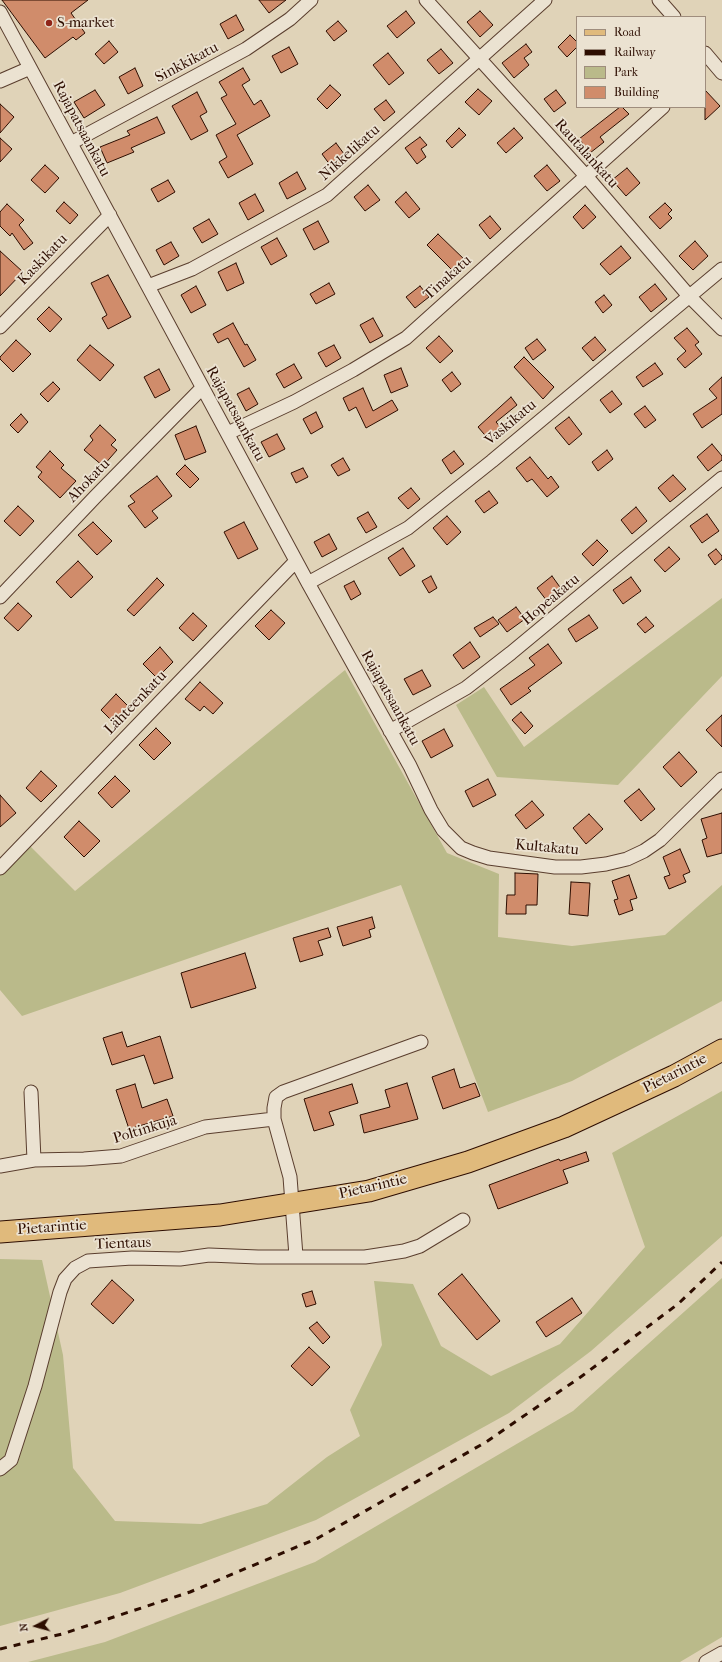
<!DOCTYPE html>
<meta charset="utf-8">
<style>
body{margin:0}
#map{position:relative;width:722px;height:1662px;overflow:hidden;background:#e0d3b8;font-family:"IM FELL French Canon",serif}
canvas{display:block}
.legend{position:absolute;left:576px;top:16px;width:130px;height:92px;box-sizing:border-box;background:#ebe2d1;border:1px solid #9f8d7d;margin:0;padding:5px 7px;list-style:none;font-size:12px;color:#2d0d00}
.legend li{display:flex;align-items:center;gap:8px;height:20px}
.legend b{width:20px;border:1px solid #9f8d7d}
.north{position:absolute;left:16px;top:1606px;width:40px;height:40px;-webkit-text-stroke:3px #ebe2d1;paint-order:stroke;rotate:264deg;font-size:11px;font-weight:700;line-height:16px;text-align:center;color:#2d0d00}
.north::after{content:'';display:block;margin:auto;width:14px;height:18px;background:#2d0d00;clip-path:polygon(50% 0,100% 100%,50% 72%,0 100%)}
</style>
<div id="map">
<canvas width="722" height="1662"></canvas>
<ul class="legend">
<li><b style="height:5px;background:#e0ba7c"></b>Road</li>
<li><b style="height:5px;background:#2d0d00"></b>Railway</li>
<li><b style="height:11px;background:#baba8a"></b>Park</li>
<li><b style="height:11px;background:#d08c6b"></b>Building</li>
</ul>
<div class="north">N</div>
</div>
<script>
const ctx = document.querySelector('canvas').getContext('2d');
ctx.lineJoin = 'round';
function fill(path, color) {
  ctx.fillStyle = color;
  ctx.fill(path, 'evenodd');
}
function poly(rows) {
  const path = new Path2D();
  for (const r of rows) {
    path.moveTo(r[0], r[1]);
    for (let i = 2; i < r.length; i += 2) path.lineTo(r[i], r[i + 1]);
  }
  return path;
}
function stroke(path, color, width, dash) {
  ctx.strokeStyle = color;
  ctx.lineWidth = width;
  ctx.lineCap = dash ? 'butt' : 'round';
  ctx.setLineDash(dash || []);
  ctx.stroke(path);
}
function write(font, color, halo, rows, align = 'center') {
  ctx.font = font + ' "IM FELL French Canon",serif';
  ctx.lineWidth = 3.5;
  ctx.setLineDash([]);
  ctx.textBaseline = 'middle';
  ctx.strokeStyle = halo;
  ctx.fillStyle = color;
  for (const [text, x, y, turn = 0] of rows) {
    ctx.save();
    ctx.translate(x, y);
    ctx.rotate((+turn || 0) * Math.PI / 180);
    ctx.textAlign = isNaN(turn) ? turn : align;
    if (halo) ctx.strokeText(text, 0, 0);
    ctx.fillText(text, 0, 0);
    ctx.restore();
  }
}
const green = poly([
 [722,598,722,676,618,785,497,777,456,705,484,687,524,747],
 [345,670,447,853,499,874,498,937,572,946,665,935,722,885,722,1001,572,1081,488,1112,401,885,22,1016,0,990,0,875,29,845,75,891],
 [722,1091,722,1236,591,1351,509,1413,316,1520,120,1593,0,1626,0,1259,42,1260,63,1355,73,1468,115,1521,201,1524,267,1504,327,1457,360,1436,350,1410,382,1345,374,1281,413,1284,441,1346,491,1376,560,1344,645,1247,612,1153],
 [722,1278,722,1637,680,1662,28,1662,105,1642,315,1562,573,1411]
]);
const building = poly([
 [2,0,88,0,71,13,85,33,76,40,73,37,45,58,2,0],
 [259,0,286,0,269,13,259,0],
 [406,11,415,23,397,38,387,26,406,11],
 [480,11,493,25,480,37,467,22,480,11],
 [236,15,244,30,228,39,220,24,236,15],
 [338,21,347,31,334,41,326,31,338,21],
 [570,35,577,42,577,47,567,57,558,47,570,35],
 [109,41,118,52,104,64,95,54,109,41],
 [526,44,532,52,524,58,529,65,514,78,502,63,526,44],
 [289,47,298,64,281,73,272,56,289,47],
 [441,49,453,63,439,74,427,60,441,49],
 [388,53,404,73,389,85,373,65,388,53],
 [135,68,143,86,128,94,119,77,135,68],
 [243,68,250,80,242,85,254,105,261,100,270,116,237,135,253,164,228,178,219,162,227,157,216,135,236,124,221,98,227,95,219,82,243,68],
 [330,85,341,95,327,109,317,99,330,85],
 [478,89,492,101,479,115,465,102,478,89],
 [95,90,105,105,84,118,74,102,95,90],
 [556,90,566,103,554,112,544,99,556,90],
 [705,90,720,106,705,120,705,90],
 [197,92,207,112,200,116,208,131,191,140,172,106,197,92],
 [386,100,395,112,384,121,374,109,386,100],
 [0,104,14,117,0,133,0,104],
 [620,107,622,107,629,114,600,137,604,142,590,153,579,139,620,107],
 [157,117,165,133,131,148,134,152,107,163,100,147,130,135,127,131,157,117],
 [459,128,466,135,452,148,446,141,459,128],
 [514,128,523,138,506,153,497,143,514,128],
 [420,137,427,145,421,149,426,157,417,164,405,148,420,137],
 [0,138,12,149,0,162,0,138],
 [336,143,347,158,333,169,322,154,336,143],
 [45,165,59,178,45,193,31,180,45,165],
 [547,165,560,181,547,191,534,176,547,165],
 [627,168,640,183,626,196,612,180,627,168],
 [297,172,306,189,287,199,279,183,297,172],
 [168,180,175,192,158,202,151,189,168,180],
 [368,185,380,200,365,211,354,197,368,185],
 [406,192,420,209,409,218,395,202,406,192],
 [255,194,264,211,248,220,239,203,255,194],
 [64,202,78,215,70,224,56,211,64,202],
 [665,203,672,210,668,214,672,218,660,229,649,217,665,203],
 [7,204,24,220,19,225,33,243,24,250,12,233,10,236,0,226,0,212,7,204],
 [585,205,596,217,583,229,573,217,585,205],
 [490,216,501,229,490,239,479,225,490,216],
 [209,219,218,234,202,243,193,228,209,219],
 [318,221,329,242,314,250,303,229,318,221],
 [438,234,467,262,456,274,427,245,438,234],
 [277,238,287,256,271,265,261,247,277,238],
 [695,241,708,256,693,270,679,256,695,241],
 [171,242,179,256,164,265,156,250,171,242],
 [621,246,631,258,610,275,600,264,621,246],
 [0,251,23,272,0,296,0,251],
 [236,263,244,283,227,291,218,272,236,263],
 [108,275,131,317,108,329,102,318,107,315,91,283,108,275],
 [329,283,335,294,316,304,310,294,329,283],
 [655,284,667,299,651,312,639,297,655,284],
 [196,286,206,305,191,313,181,295,196,286],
 [420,286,429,297,415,308,406,297,420,286],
 [604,295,612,305,603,313,595,302,604,295],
 [49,307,62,319,50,332,37,319,49,307],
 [373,318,383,336,370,343,360,325,373,318],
 [233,323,245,345,247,344,256,360,244,367,228,338,218,343,213,334,233,323],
 [687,328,699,342,695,345,702,354,685,368,677,359,686,351,674,338,687,328],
 [439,336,453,351,440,363,426,348,439,336],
 [595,337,606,350,593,361,582,348,595,337],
 [537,339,546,350,533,360,525,348,537,339],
 [16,340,31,354,13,372,0,359,0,357,16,340],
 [90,345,114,365,100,381,77,360,90,345],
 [334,345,341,358,326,367,318,353,334,345],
 [524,357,554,387,543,399,514,367,524,357],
 [655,363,663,374,643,387,636,377,655,363],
 [294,364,302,378,284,388,276,374,294,364],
 [401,368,408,386,391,393,384,375,401,368],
 [159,369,170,390,155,398,144,377,159,369],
 [452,372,461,384,451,392,442,380,452,372],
 [722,377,722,414,702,428,693,414,717,398,709,389,722,377],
 [53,382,60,389,48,402,40,394,53,382],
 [249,388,258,404,246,411,237,394,249,388],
 [363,388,373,411,392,400,398,410,366,428,356,407,349,411,343,398,363,388],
 [612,391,622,404,610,413,600,400,612,391],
 [511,397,517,405,496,422,503,430,490,441,478,427,511,397],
 [645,406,656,420,645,428,634,414,645,406],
 [316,412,323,427,311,434,303,419,316,412],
 [21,414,28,422,18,433,10,425,21,414],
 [569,417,582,434,569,445,555,428,569,417],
 [100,425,116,440,111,445,117,450,103,466,84,450,93,440,90,436,100,425],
 [196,426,206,452,185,460,175,435,196,426],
 [277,434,285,449,269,457,261,442,277,434],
 [712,444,722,456,722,460,708,471,697,457,712,444],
 [607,450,613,459,598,471,592,462,607,450],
 [50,451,64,465,61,468,76,481,60,498,38,477,42,472,36,467,50,451],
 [454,451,464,464,451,474,442,460,454,451],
 [530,457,548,479,551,476,559,487,547,497,532,479,527,482,516,468,530,457],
 [343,458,350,470,338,476,331,465,343,458],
 [185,465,199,479,190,488,176,474,185,465],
 [303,468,308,477,296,483,291,473,303,468],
 [673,475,686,489,670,502,658,488,673,475],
 [157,476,172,496,152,511,158,518,145,528,128,506,135,502,130,496,157,476],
 [411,488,420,499,408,509,398,498,411,488],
 [489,491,498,503,484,513,475,501,489,491],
 [18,506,34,521,20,536,4,521,18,506],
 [636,507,647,521,632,534,621,520,636,507],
 [368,512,377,527,366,533,357,518,368,512],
 [707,514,719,531,702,543,690,526,707,514],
 [447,516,461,532,447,545,433,528,447,516],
 [93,522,112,541,97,555,78,535,93,522],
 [244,522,258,549,238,559,224,532,244,522],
 [329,534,337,549,322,557,314,542,329,534],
 [597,540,608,551,593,566,582,554,597,540],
 [669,547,680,559,665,572,654,560,669,547],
 [403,548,415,566,400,576,388,558,403,548],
 [716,549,722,556,722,559,715,565,708,555,716,549],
 [78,561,93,577,71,598,56,582,78,561],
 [431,576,437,588,429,593,422,581,431,576],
 [552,576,562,590,547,601,537,588,552,576],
 [631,577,641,591,623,604,613,590,631,577],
 [157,578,164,585,134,616,127,610,157,578],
 [354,581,361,594,351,600,344,586,354,581],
 [18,603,32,616,18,631,4,618,18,603],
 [516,607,525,619,507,632,498,620,516,607],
 [271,610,285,623,269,640,255,626,271,610],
 [193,613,207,626,193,641,179,628,193,613],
 [589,615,598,628,576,642,568,629,589,615],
 [493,617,499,624,480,637,474,628,493,617],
 [646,617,654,626,645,633,637,624,646,617],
 [470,642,480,657,463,669,453,655,470,642],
 [548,644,562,663,528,688,531,691,511,705,500,689,535,665,529,658,548,644],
 [160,647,173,662,157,678,143,664,160,647],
 [422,670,431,686,413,695,404,679,422,670],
 [200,682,223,703,213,714,204,706,200,711,185,699,200,682],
 [116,694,129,707,114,723,101,710,116,694],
 [521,712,533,726,525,734,512,720,521,712],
 [722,715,722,747,706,730,722,715],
 [156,728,171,743,154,760,139,745,156,728],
 [444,729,453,746,431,758,422,741,444,729],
 [679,752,697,772,681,787,663,767,679,752],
 [41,771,57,786,41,802,26,788,41,771],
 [115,776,130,791,112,808,98,793,115,776],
 [488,779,496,795,473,807,465,791,488,779],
 [639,789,655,809,641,821,624,801,639,789],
 [0,795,16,813,0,827,0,795],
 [532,801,544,815,526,829,515,815,532,801],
 [722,813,722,853,707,857,702,840,707,838,701,819,722,813],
 [589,814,603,829,586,844,573,828,589,814],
 [79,821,100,841,84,857,64,837,79,821],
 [680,849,690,872,683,875,686,882,669,889,664,877,670,875,663,857,680,849],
 [515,873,538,874,537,905,526,905,526,914,506,914,507,895,515,895,515,873],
 [629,875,637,898,630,900,633,910,619,915,614,900,618,899,612,881,629,875],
 [571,882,590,883,588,916,569,914,571,882],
 [372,917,375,928,369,930,371,937,343,946,337,927,372,917],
 [328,928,331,937,318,941,323,955,300,962,293,938,328,928],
 [245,953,256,988,191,1008,181,973,245,953],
 [122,1032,127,1047,160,1036,173,1078,154,1084,144,1055,112,1065,103,1038,122,1032],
 [454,1069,460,1088,475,1083,480,1096,443,1109,432,1077,454,1069],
 [407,1083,418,1119,364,1133,360,1115,390,1107,385,1090,407,1083],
 [135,1084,142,1108,167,1099,173,1116,129,1129,116,1090,135,1084],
 [352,1084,358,1103,329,1112,334,1125,314,1131,304,1099,352,1084],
 [586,1152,589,1161,563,1170,568,1183,498,1209,489,1185,559,1159,560,1161,586,1152],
 [462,1274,500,1321,477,1340,438,1294,462,1274],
 [112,1280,134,1300,113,1324,91,1304,112,1280],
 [312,1291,316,1304,306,1307,302,1294,312,1291],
 [572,1298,582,1313,546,1337,536,1322,572,1298],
 [317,1322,330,1337,323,1344,309,1328,317,1322],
 [309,1347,330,1367,312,1386,291,1366,309,1347]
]);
const street = poly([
 [426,0,586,176,689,296,722,329],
 [659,0,674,17],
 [0,12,308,583,410,766,431,810,443,830,461,848,473,853,489,858,555,867,581,867,606,864,627,859,644,851,660,840,722,779],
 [705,53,722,73],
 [0,81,30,68],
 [71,143,246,49,290,19,311,0],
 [148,286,192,269,327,195,545,0],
 [0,327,110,215],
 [228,433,294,402,353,370,406,338,663,107],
 [308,583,408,528,492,461,722,269],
 [0,597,96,496,202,388],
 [390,731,466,688,511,653,722,478],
 [0,868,296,561],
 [31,1092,34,1160],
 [274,1119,290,1177,296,1256],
 [0,1166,34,1160,84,1159,121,1156,205,1127,274,1119,274,1108,276,1097,283,1092,421,1042],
 [0,1469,11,1460,35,1386,60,1292,65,1279,75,1268,88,1261,132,1258,180,1259,209,1255,258,1257,365,1257,404,1251,420,1246,463,1220],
 [706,1662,722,1653]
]);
const primary = poly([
 [0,1232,220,1215,369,1191,468,1162,564,1127,674,1076,722,1050]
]);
const rail = poly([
 [0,1649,62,1634,190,1592,318,1538,486,1442,582,1376,678,1304,722,1262]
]);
const markers = [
 [49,23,4,"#8f2418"]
];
const poiNames = [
 ["S-market",57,23]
];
const streetNames = [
 ["Sinkkikatu",187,63,-28],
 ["Rajapatsaankatu",81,129,62],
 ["Nikkelikatu",350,153,-42],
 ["Rautalankatu",586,154,48],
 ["Kaskikatu",43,260,-46],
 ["Tinakatu",448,278,-42],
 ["Rajapatsaankatu",235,414,61],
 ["Vaskikatu",511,423,-40],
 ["Ahokatu",89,481,-46],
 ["Hopeakatu",551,600,-40],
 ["Rajapatsaankatu",390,698,61],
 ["Lähteenkatu",136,703,-46],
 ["Kultakatu",547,848,5],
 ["Pietarintie",675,1074,-27],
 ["Poltinkuja",145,1130,-17],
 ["Pietarintie",373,1187,-13],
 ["Pietarintie",52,1228,-4],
 ["Tientaus",123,1244,-2]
];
fill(green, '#baba8a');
fill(building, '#d08c6b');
stroke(building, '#2d0d00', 1);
stroke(street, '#5a3e2e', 15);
stroke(primary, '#2d0d00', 23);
stroke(street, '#ebe2d1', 13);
stroke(primary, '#e0ba7c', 21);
stroke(rail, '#2d0d00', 3, [7, 7]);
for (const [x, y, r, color] of markers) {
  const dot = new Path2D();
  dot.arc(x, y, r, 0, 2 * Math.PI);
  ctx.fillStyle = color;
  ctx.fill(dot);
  stroke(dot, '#ebe2d1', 1.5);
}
write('15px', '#2d0d00', '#ebe2d1', poiNames, 'left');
write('15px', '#2d0d00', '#ebe2d1', streetNames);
</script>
